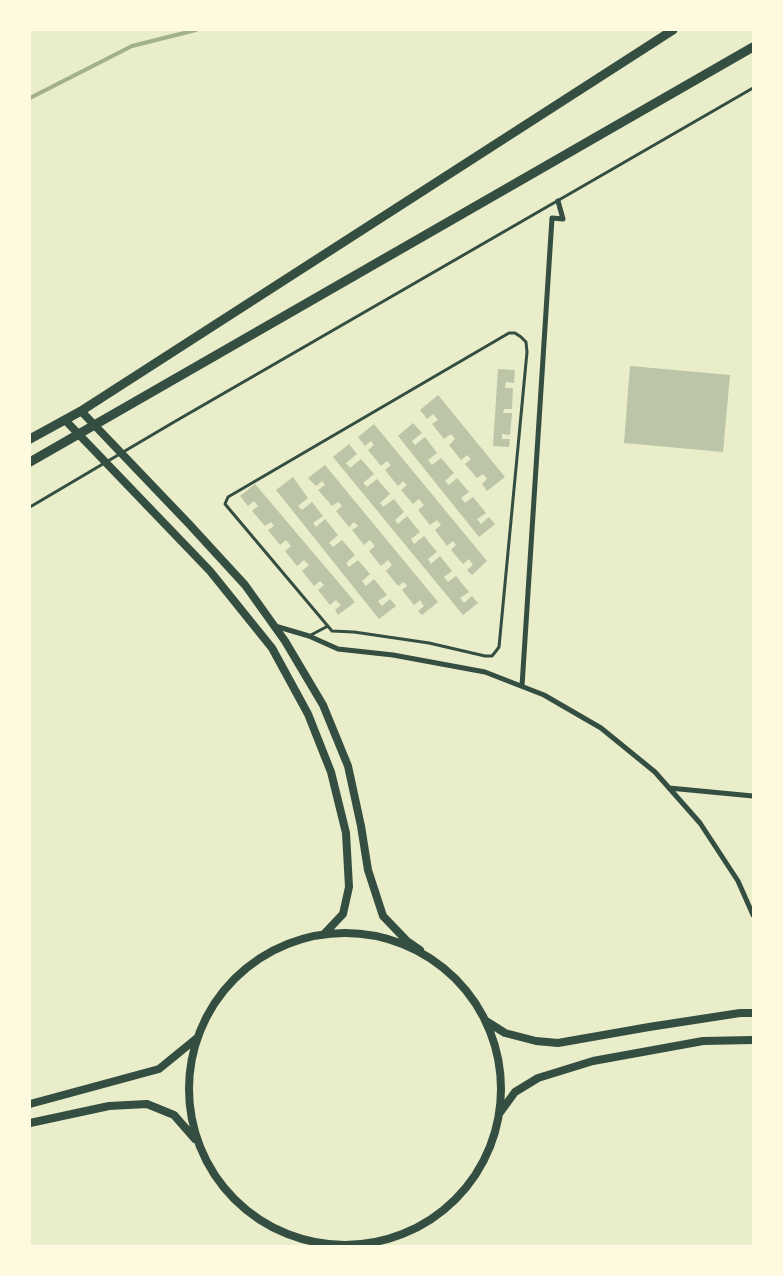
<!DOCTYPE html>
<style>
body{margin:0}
#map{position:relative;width:783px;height:1276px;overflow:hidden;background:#e9edc9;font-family:Commissioner,sans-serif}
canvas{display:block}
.frame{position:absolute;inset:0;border:31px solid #fefae0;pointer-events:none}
</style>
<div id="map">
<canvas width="783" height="1276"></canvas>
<div class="frame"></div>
</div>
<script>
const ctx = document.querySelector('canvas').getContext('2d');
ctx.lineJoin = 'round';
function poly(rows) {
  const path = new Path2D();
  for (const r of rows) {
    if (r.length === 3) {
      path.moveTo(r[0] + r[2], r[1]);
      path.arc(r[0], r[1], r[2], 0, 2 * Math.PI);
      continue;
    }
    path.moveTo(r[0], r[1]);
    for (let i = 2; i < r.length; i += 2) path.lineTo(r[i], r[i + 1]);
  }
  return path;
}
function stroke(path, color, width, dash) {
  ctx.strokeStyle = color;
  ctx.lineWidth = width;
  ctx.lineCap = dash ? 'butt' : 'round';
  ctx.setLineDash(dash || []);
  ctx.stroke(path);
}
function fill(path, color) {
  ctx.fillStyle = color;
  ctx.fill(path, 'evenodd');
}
const stream = poly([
 [30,98,132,46,196,30]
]);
const building = poly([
 [630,366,730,375,723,452,624,443],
 [498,369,515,370,514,383,506,382,505,388,513,388,512,409,504,409,503,413,512,413,510,435,502,434,502,439,510,439,509,447,493,446],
 [438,395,505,477,487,491,482,484,487,479,483,474,477,478,465,464,471,459,467,455,461,460,449,445,455,439,451,434,444,439,432,424,438,420,433,414,427,419,420,410],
 [413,423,422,433,412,441,415,445,425,437,437,453,428,460,432,465,441,458,454,473,445,481,449,485,457,478,469,492,461,498,465,503,473,497,486,513,477,519,481,524,489,517,495,524,479,537,398,436],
 [374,424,487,561,472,575,467,570,473,565,469,559,463,564,451,550,456,545,453,541,447,546,435,530,441,525,437,520,430,525,418,510,424,505,419,499,413,504,401,490,407,485,403,481,398,486,385,470,391,465,387,461,381,466,368,450,374,445,371,441,365,446,358,437],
 [349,444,357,454,346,463,350,468,361,459,374,474,363,483,367,487,377,479,390,494,380,503,383,507,394,499,404,512,395,520,398,524,407,516,420,532,411,539,414,544,424,536,437,552,428,559,431,564,440,556,452,571,444,577,448,582,456,576,469,592,460,598,464,603,472,596,478,603,463,615,333,457],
 [325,465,438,602,422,615,418,611,424,606,420,600,414,605,402,590,407,586,404,582,398,586,386,571,392,565,388,560,381,566,369,551,375,546,370,540,364,545,352,530,358,526,354,522,349,527,336,511,342,506,338,502,332,506,318,490,325,485,322,481,316,486,308,478],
 [293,477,308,498,298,506,302,510,312,502,323,516,313,523,316,527,325,519,338,535,329,543,333,547,342,540,355,555,346,563,349,567,358,560,370,574,362,581,366,586,374,579,387,595,378,601,382,606,390,599,396,606,379,619,276,490],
 [255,484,355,602,338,615,335,610,341,605,336,600,330,605,318,590,324,585,320,581,314,586,302,571,309,565,304,560,297,566,285,551,291,546,286,540,280,545,268,530,274,526,271,522,265,526,252,511,258,506,254,501,248,506,240,496]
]);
const service = poly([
 [509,333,515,333,521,337,526,342,527,352,499,647,496,651,492,656,485,656,429,643,354,632,332,631,225,504,228,497,509,333],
 [30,507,174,422,753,88],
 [309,636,328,626]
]);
const minor = poly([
 [275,626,309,636,338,649,393,655,485,672,544,695,601,728,655,772,700,823,738,881,753,915],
 [522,686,552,218,563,219,558,201],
 [669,788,753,796]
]);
const tertiary = poly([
 [81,411,189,524,245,585,285,641,323,705,348,766,361,826,368,870,383,916,407,941,420,950],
 [65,420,210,571,272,648,308,714,331,772,346,833,349,887,343,914,325,933],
 [345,1089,156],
 [486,1021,505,1033,536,1041,558,1043,649,1027,740,1013,753,1013],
 [30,1104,159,1069,197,1038],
 [499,1114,515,1092,538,1078,593,1061,703,1041,753,1040],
 [30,1123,109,1106,147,1104,174,1115,195,1139]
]);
const secondary = poly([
 [30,439,81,411,673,30],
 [30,462,753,47]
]);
stroke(stream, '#a3b18a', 4);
fill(building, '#bcc5a7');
stroke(service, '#344e41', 3);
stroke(minor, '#344e41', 5);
stroke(tertiary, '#344e41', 8);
stroke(secondary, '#344e41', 9);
</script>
